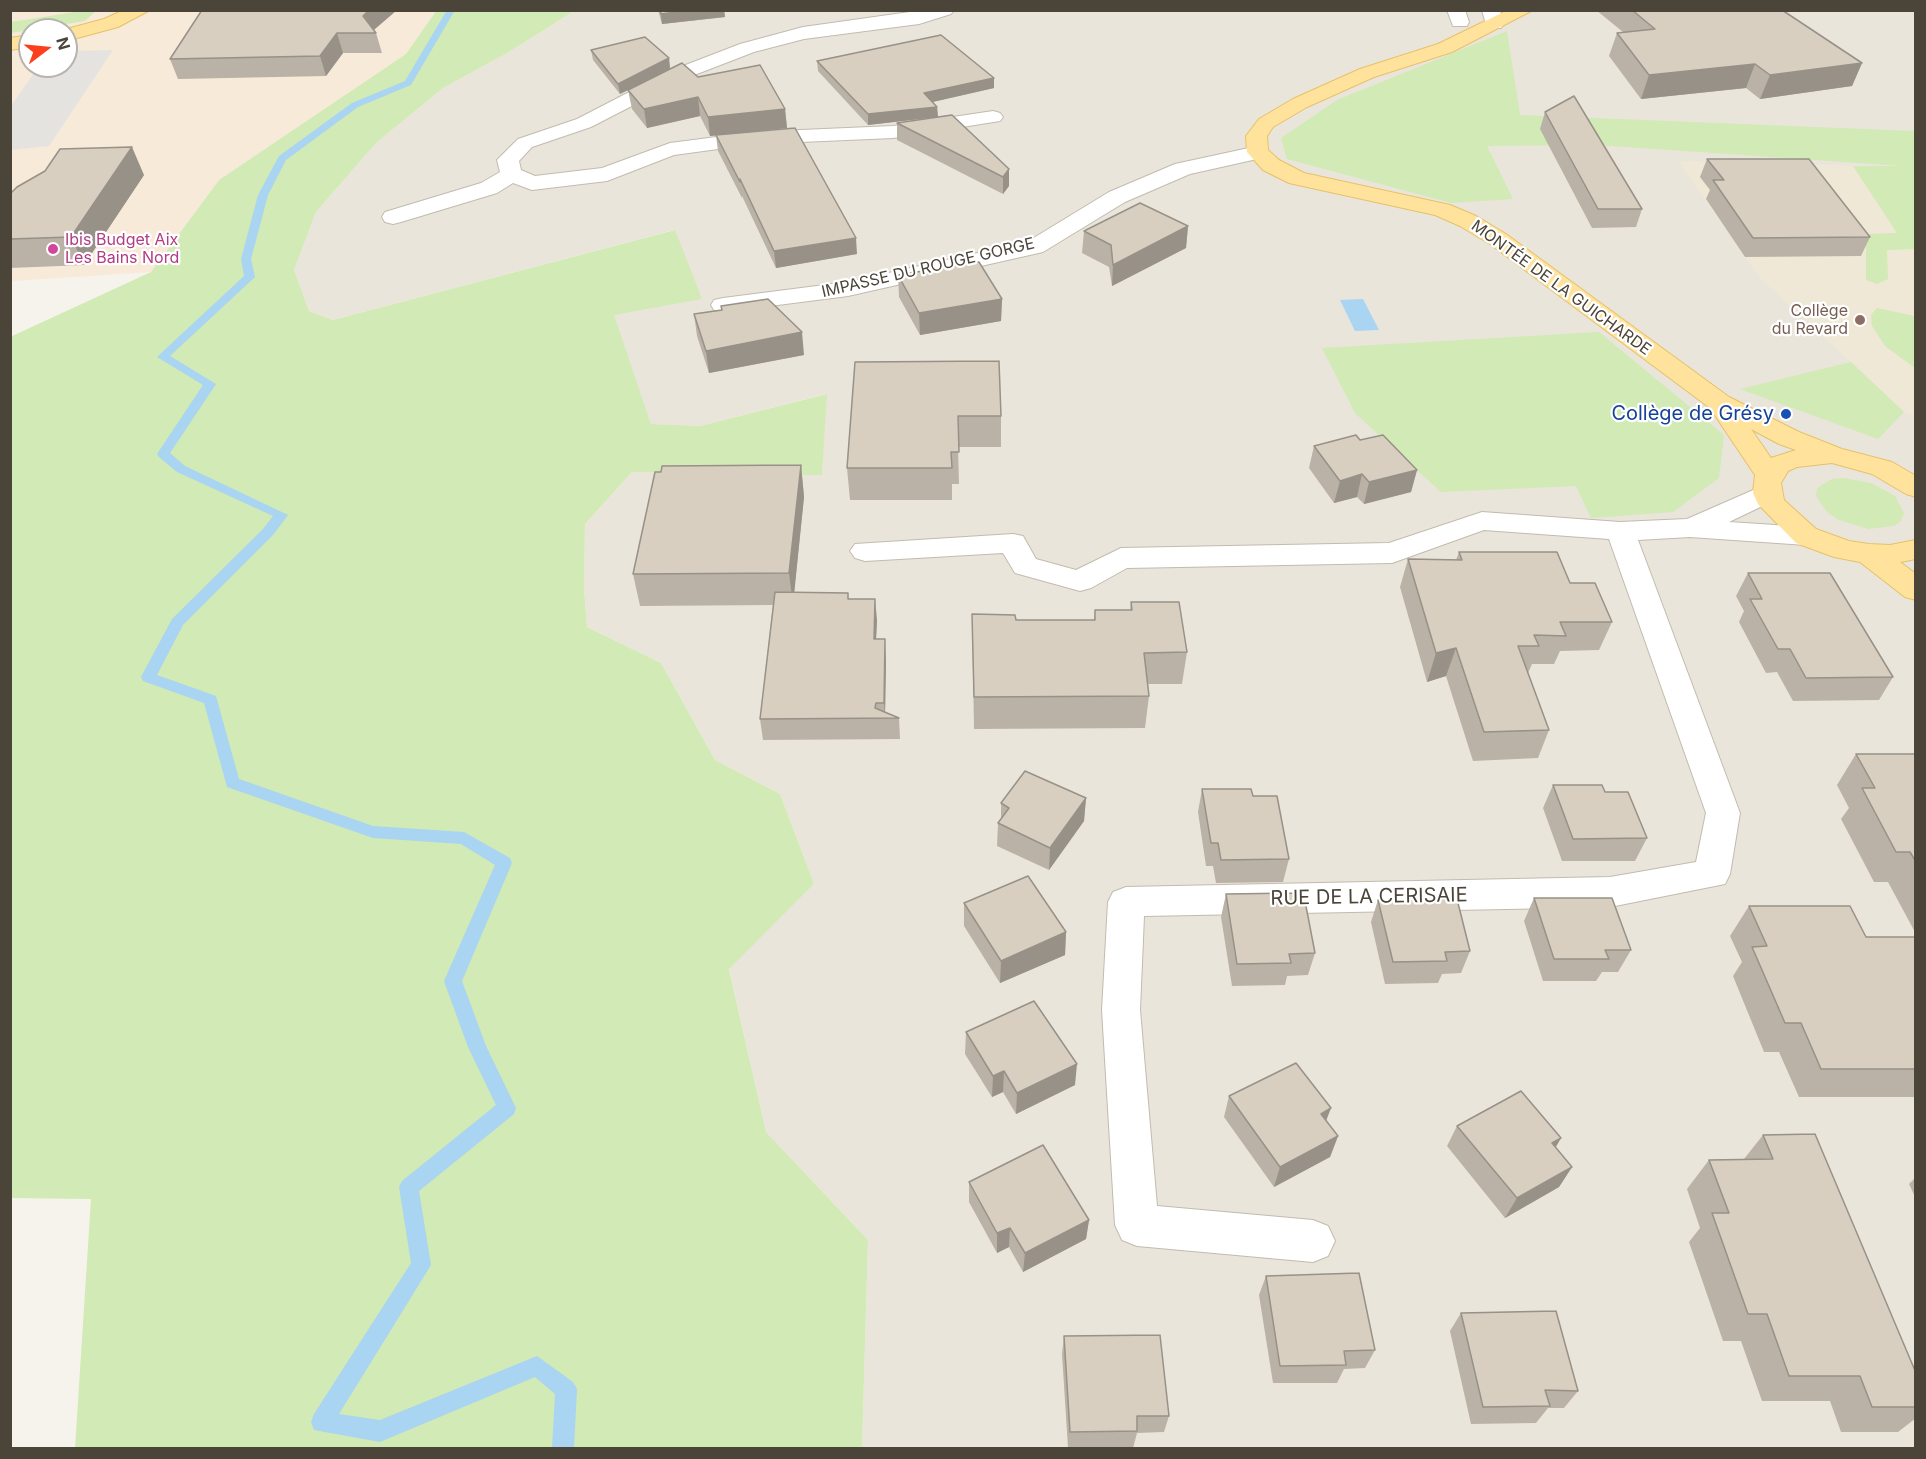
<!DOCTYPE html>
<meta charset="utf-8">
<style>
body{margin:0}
#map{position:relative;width:1926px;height:1459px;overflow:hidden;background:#f6f3ec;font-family:Inter,sans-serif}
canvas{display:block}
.frame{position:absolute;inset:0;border:12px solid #4b4439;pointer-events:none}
.north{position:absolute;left:18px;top:18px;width:60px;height:60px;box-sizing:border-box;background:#fff;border:2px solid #b7b4b0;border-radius:50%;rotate:74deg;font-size:16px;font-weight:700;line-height:24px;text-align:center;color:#4b4439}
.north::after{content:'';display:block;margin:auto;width:21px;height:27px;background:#fc3f1d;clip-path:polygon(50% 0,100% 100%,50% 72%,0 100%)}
</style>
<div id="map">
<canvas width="1926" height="1459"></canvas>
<div class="frame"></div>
<div class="north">N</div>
</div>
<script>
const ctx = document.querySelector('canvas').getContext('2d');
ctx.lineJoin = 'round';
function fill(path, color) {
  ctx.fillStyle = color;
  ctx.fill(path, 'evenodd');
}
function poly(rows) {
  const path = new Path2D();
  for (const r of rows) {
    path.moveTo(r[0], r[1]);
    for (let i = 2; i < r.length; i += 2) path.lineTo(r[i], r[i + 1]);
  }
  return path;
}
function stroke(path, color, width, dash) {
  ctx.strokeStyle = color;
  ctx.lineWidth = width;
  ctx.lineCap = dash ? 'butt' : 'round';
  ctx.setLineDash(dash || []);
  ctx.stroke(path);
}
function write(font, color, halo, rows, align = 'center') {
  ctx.font = font + ' Inter,sans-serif';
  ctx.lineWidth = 4.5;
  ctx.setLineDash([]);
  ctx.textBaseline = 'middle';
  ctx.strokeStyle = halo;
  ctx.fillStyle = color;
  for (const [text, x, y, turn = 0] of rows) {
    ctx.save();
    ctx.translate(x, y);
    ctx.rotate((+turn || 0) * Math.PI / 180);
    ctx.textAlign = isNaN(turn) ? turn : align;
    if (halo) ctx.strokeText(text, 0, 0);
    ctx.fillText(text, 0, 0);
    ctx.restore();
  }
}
const residential = poly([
 [574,11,1915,11,1915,1448,862,1448,868,1240,766,1132,729,968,814,884,780,794,715,760,661,663,587,627,584,588,585,524,632,472,822,474,826,394,700,426,651,424,613,315,674,230,333,320,309,311,294,270,316,212,376,143,443,88,509,52]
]);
const commercial = poly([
 [11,11,436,11,406,54,219,180,151,272,11,281],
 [30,30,66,30,66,66,30,66]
]);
const education = poly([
 [1678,161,1915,167,1915,416,1904,412,1760,278]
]);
const green = poly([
 [81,11,96,11,85,21,11,33,11,22],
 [436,11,574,11,509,52,443,88,376,143,316,212,294,270,309,311,333,320,675,230,702,299,614,315,651,424,700,426,827,394,822,475,632,472,585,524,584,588,587,627,661,663,715,760,780,794,814,884,729,969,766,1132,868,1240,862,1448,75,1448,91,1199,11,1198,10,337,151,272,219,180,406,54],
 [1507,31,1520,115,1915,131,1915,249,1887,250,1888,279,1877,284,1866,280,1866,234,1897,233,1853,166,1903,166,1596,145,1487,146,1513,199,1451,203,1287,159,1281,138,1337,100],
 [1877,308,1915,316,1915,368,1885,346,1872,326,1871,315],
 [1599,332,1724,435,1719,478,1673,512,1591,518,1576,486,1441,492,1355,413,1322,348],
 [1851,362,1904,412,1878,439,1740,389],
 [1844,478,1871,483,1895,496,1904,513,1901,521,1894,526,1868,529,1839,520,1827,512,1816,496,1817,488,1832,479]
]);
const parking = poly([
 [113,50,49,146,11,150,11,106,39,66,66,66,66,51]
]);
const water = poly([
 [1363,299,1379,330,1355,331,1340,300]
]);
const stream = poly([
 [447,10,455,10,411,85,358,107,286,160,268,195,251,259,255,277,170,356,216,384,170,453,185,466,288,515,273,535,183,625,157,675,216,696,239,779,373,826,464,832,510,858,512,863,462,981,486,1046,516,1108,514,1114,419,1191,431,1265,339,1414,380,1420,537,1356,573,1382,577,1389,574,1448,552,1448,555,1394,535,1377,380,1442,314,1430,311,1422,314,1414,411,1263,399,1187,402,1181,496,1105,468,1047,444,981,495,865,461,844,373,838,227,787,204,703,143,681,141,677,172,619,263,529,273,516,177,472,159,457,157,454,203,385,157,357,244,276,241,259,258,195,279,156,352,103,405,81,447,10]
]);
const minor = poly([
 [924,10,954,10,951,14,919,24,804,39,754,52,684,79,591,127,532,147,519,161,521,170,535,176,602,168,670,143,755,132,893,126,993,111,1000,113,1003,117,1000,121,893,138,755,144,674,155,607,181,532,190,513,183,497,193,401,222,393,224,385,222,382,217,385,212,481,183,500,172,497,160,518,139,577,119,670,71,740,44,803,27,924,10],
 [1447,10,1465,10,1469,22,1467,26,1453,26,1447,10],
 [1482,10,1500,10,1503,24,1501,28,1487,28,1482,10],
 [1258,146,1266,147,1269,152,1266,157,1190,174,1125,202,1043,252,848,296,723,312,714,310,711,305,714,300,723,298,848,282,1027,242,1109,192,1175,164,1258,146],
 [1767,484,1777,487,1781,493,1777,499,1729,522,1806,527,1816,529,1821,536,1816,543,1806,545,1690,537,1638,540,1740,813,1730,874,1725,884,1610,907,1144,916,1140,1010,1157,1206,1313,1220,1328,1226,1335,1241,1328,1256,1313,1262,1137,1246,1122,1240,1115,1225,1102,1010,1108,902,1113,892,1126,887,1610,877,1696,862,1706,813,1609,539,1484,530,1392,563,1127,568,1091,588,1080,591,1015,573,1003,553,865,561,855,558,850,551,855,544,1013,534,1023,536,1036,559,1076,570,1121,548,1389,543,1482,512,1620,522,1687,519,1767,484]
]);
const major = poly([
 [124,10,150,10,118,27,66,41,66,30,63,30,104,19,124,10],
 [1508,10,1533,10,1452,52,1374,77,1307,107,1273,127,1267,136,1268,150,1279,160,1304,173,1450,205,1476,216,1506,234,1729,397,1799,432,1842,449,1892,462,1916,476,1916,497,1906,494,1872,474,1832,463,1797,467,1788,471,1781,483,1784,500,1816,529,1849,541,1869,544,1890,545,1916,540,1916,559,1900,562,1916,574,1916,600,1905,597,1860,562,1834,557,1796,543,1758,504,1753,493,1755,475,1710,408,1490,244,1460,226,1435,215,1289,183,1263,170,1247,152,1246,136,1259,119,1293,99,1360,69,1438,44,1508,10],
 [1751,429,1779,444,1796,450,1771,458,1751,429],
 [30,35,30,47,10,50,10,38,30,35]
]);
const wall = poly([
 [202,10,397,10,374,30,376,33,382,53,343,53,326,76,178,79,170,59],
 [658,10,724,10,725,17,662,24],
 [1596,10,1782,10,1862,63,1852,86,1760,99,1746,88,1641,99,1609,56,1617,33,1623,32],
 [591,50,669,58,670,69,698,77,785,109,787,128,710,136,700,116,647,128,632,109,628,90,620,94,593,60],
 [817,61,994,78,994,88,932,102,937,107,938,117,1009,169,1009,186,1003,194,897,140,897,123,935,117,868,125,818,71],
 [1545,112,1642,209,1636,227,1592,228,1540,129],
 [716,135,857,254,776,268,742,196,742,198,718,151],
 [1707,159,1870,237,1861,256,1745,257,1706,199,1710,190,1700,177],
 [144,175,84,265,10,268,10,194],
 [1188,226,1186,248,1112,286,1109,267,1082,253,1084,231],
 [898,275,1002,299,1001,321,920,335,899,297],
 [721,306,804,355,709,373,697,336,694,314,721,310],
 [855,362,1001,416,1001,447,958,447,959,484,952,484,952,500,850,500,847,468],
 [1360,440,1417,470,1411,492,1364,504,1357,497,1334,503,1309,468,1314,446],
 [801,465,804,497,794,592,849,599,877,620,876,639,886,660,885,712,899,718,900,739,763,740,760,719,773,605,640,606,633,574],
 [1459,552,1570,583,1612,622,1599,650,1560,651,1554,664,1532,664,1528,673,1549,730,1538,758,1473,761,1446,676,1427,682,1400,587,1408,559,1456,560],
 [1748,573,1893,677,1879,700,1793,701,1777,672,1766,673,1739,622,1744,611,1736,596],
 [1131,602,1187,652,1182,684,1148,684,1149,696,1145,728,974,729,972,614,1016,620,1094,620,1095,610,1130,610],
 [1856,754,1916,754,1916,934,1888,882,1874,882,1841,819,1849,808,1837,785],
 [1553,785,1605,792,1647,838,1635,861,1562,861,1543,808],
 [1202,789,1253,796,1289,859,1283,882,1216,883,1213,866,1206,866,1198,812],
 [1086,798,1084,821,1049,870,997,846,998,823,1001,819,1001,803],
 [1226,894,1297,901,1315,953,1308,975,1287,976,1285,985,1232,986,1221,917],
 [1534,898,1631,950,1618,972,1602,972,1596,981,1543,981,1524,921],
 [1378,900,1470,951,1461,973,1442,974,1438,983,1385,984,1371,922],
 [964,903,1066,932,1065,955,1000,983,964,926],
 [1749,906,1866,937,1916,937,1916,1097,1799,1097,1779,1052,1764,1052,1733,976,1742,962,1730,936],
 [966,1032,1075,1085,1016,1114,1003,1092,992,1097,965,1054],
 [1229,1096,1326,1121,1338,1136,1330,1157,1274,1187,1224,1117],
 [1457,1126,1561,1138,1555,1147,1572,1167,1559,1187,1505,1218,1447,1146],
 [1763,1135,1916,1373,1916,1418,1898,1432,1841,1432,1830,1401,1762,1401,1741,1341,1723,1341,1689,1242,1700,1228,1687,1189,1709,1160,1744,1159],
 [1916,1177,1916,1199,1909,1184],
 [969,1182,1089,1220,1086,1239,1023,1272,1009,1247,997,1253,969,1202],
 [1266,1276,1375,1350,1365,1368,1344,1369,1337,1383,1273,1383,1259,1295],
 [1461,1313,1578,1391,1564,1408,1548,1408,1536,1423,1471,1424,1450,1331],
 [1064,1336,1169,1416,1164,1432,1137,1433,1133,1448,1068,1448,1062,1354]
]);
const shadedWall = poly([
 [369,10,397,10,370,33,363,16],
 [690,10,724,10,725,17,662,24,661,14],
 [337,33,343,53,326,76,320,56],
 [669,58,670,69,620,94,618,84],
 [1862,63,1852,86,1760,99,1770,75],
 [1755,64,1746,88,1641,99,1649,75],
 [994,78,994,88,924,104,924,93],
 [698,97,700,116,647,128,644,109],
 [937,107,938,117,868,125,868,114],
 [785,109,787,128,710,136,708,117],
 [132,147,144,175,84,265,71,237],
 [1009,169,1009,186,1003,194,1003,177],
 [1188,226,1186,248,1112,286,1113,265],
 [856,238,857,254,776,268,774,251],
 [1002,299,1001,321,920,335,919,313],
 [802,332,804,355,709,373,706,351],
 [801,465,804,497,793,605,789,573],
 [1417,470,1411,492,1364,504,1369,482],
 [1362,474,1357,497,1334,503,1340,481],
 [875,599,877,620,875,660,874,639],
 [885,639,886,660,885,718,884,703],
 [1456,648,1446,676,1427,682,1436,653],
 [1086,798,1084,821,1049,870,1050,848],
 [1066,932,1065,955,1000,983,1001,961],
 [1077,1064,1075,1085,1016,1114,1017,1093],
 [1004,1071,1003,1092,992,1097,993,1076],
 [1331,1108,1323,1129,1321,1114],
 [1338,1136,1330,1157,1274,1187,1280,1167],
 [1561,1138,1549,1159,1552,1143],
 [1572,1167,1559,1187,1505,1218,1517,1198],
 [1089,1220,1086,1239,1023,1272,1025,1253],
 [1010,1228,1009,1247,997,1253,997,1233]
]);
const building = poly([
 [202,10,369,10,363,16,376,33,337,33,320,56,170,59,202,10],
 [660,10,690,10,661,14,660,10],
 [1632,10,1782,10,1862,63,1770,75,1755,64,1649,75,1617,33,1655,29,1632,10],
 [941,35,994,78,924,93,937,107,868,114,817,61,941,35],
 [645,37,669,58,618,84,591,50,645,37],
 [682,63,698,77,760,65,785,109,708,117,698,97,644,109,628,90,682,63],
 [1574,96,1642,209,1598,209,1545,112,1574,96],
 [952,115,1009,169,1003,177,897,123,952,115],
 [795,128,856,238,774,251,740,179,740,182,716,135,795,128],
 [132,147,71,237,10,239,10,194,17,187,45,171,60,149,132,147],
 [1707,159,1809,159,1870,237,1753,238,1713,180,1724,180,1707,159],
 [1140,203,1188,226,1113,265,1111,245,1084,231,1140,203],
 [979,262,1002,299,919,313,898,275,979,262],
 [768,299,802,332,706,351,694,314,722,310,721,306,768,299],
 [999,361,1001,416,958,416,959,452,951,452,952,468,847,468,855,362,999,361],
 [1356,435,1360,440,1383,435,1417,470,1369,482,1362,474,1340,481,1314,446,1356,435],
 [801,465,789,573,633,574,655,472,661,472,662,466,801,465],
 [1459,552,1557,552,1570,583,1595,583,1612,622,1560,622,1566,636,1534,635,1539,646,1518,646,1549,730,1484,732,1456,648,1436,653,1408,559,1462,560,1459,552],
 [1748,573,1830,573,1893,677,1806,678,1790,649,1778,649,1750,599,1762,599,1748,573],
 [775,592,848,593,848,599,875,599,874,639,885,639,884,703,876,703,875,708,899,718,760,719,775,592],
 [1131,602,1179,602,1187,652,1144,653,1149,696,974,697,972,614,1015,615,1016,620,1095,620,1095,610,1132,610,1131,602],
 [1856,754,1916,754,1916,862,1910,852,1896,852,1862,788,1875,788,1856,754],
 [1025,771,1086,798,1050,848,998,823,1009,808,1001,803,1025,771],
 [1553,785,1602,785,1605,792,1628,792,1647,838,1573,839,1553,785],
 [1202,789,1251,789,1253,796,1277,796,1289,859,1221,860,1218,843,1211,843,1202,789],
 [1028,876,1066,932,1001,961,964,903,1028,876],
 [1296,893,1297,901,1305,901,1315,953,1289,954,1291,963,1237,964,1226,894,1296,893],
 [1534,898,1612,898,1631,950,1605,950,1609,959,1554,959,1534,898],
 [1457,899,1470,951,1445,952,1447,961,1393,962,1378,900,1457,899],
 [1749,906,1850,906,1866,937,1916,937,1916,1069,1821,1069,1801,1023,1785,1023,1752,947,1767,946,1749,906],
 [1034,1001,1077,1064,1017,1093,1004,1071,993,1076,966,1032,1034,1001],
 [1296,1063,1331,1108,1321,1114,1338,1136,1280,1167,1229,1096,1296,1063],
 [1521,1091,1561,1138,1552,1143,1572,1167,1517,1198,1457,1126,1521,1091],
 [1815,1134,1916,1373,1916,1407,1872,1407,1860,1376,1789,1376,1767,1314,1748,1314,1712,1213,1729,1213,1709,1160,1773,1159,1763,1135,1815,1134],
 [1043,1145,1089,1220,1025,1253,1010,1228,997,1233,969,1182,1043,1145],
 [1359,1273,1375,1350,1344,1351,1346,1365,1280,1366,1266,1276,1359,1273],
 [1556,1311,1578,1391,1545,1390,1550,1406,1483,1407,1461,1313,1556,1311],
 [1160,1335,1169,1416,1137,1416,1137,1431,1070,1432,1064,1336,1160,1335]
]);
const markers = [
 [53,249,6,"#d1479c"],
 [1860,320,6,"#8d6e63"],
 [1786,414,6,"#1a4fb4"]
];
const farHotelnames = [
 ["Ibis Budget Aix",65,240],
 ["Les Bains Nord",65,258]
];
const farStreetnames = [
 ["IMPASSE DU ROUGE GORGE",928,268,-13],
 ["MONTÉE DE LA GUICHARDE",1561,288,36]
];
const farEducationnames = [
 ["Collège",1848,311],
 ["du Revard",1848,329]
];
const transitNames = [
 ["Collège de Grésy",1774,414]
];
const streetNames = [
 ["RUE DE LA CERISAIE",1369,897,-1]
];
fill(residential, '#eae5da');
fill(commercial, '#f7ead8');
fill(education, '#efe8d6');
fill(green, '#d2eab5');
fill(parking, '#e5e3e0');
fill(water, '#a9d4f2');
fill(stream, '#a9d4f2');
stroke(minor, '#c2bbae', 2);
stroke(major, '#e6c16a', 2);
fill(minor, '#fff');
fill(major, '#ffe39c');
fill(wall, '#bab2a6');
fill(shadedWall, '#979187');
fill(building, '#d8cfc1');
stroke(building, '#979187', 1.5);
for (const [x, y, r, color] of markers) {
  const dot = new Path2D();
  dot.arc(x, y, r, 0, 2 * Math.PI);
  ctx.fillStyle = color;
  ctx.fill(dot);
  stroke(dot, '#fff', 2);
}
write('16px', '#b23c85', '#fff', farHotelnames, 'left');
write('16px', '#4b4439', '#fff', farStreetnames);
write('16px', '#785e54', '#fff', farEducationnames, 'right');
write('20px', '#164399', '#fff', transitNames, 'right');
write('20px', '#4b4439', '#fff', streetNames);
</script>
